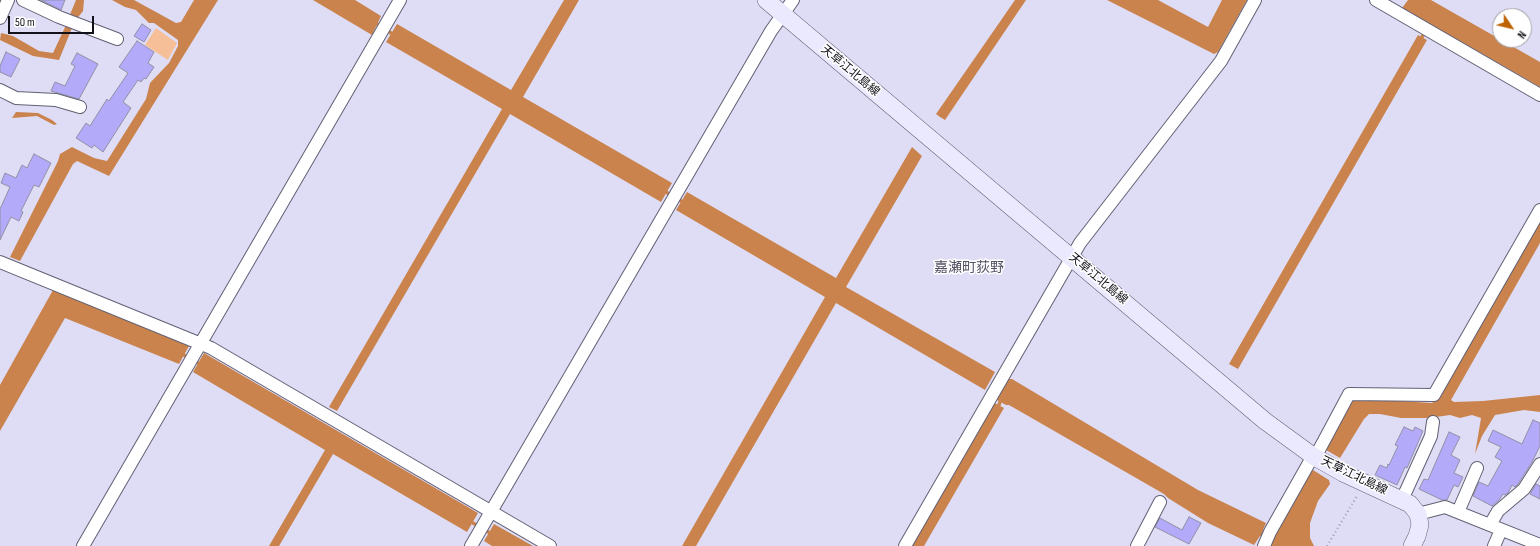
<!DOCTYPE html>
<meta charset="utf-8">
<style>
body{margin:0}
#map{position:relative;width:1540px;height:546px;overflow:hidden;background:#dfddf5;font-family:"Sofia Sans Condensed",sans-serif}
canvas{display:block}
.north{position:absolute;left:1492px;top:8px;width:40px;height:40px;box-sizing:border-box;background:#fff;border:1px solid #a0a0a3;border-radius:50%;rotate:125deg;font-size:11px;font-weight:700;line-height:16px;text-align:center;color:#121119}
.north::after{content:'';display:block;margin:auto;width:14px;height:18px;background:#bd6303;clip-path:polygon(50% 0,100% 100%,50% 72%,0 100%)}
.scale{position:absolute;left:8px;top:16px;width:86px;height:18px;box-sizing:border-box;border:2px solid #121119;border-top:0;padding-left:5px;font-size:12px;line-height:14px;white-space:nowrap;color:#121119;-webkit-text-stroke:3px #fff;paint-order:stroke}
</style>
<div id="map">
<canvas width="1540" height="546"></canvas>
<div class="north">N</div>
<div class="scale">50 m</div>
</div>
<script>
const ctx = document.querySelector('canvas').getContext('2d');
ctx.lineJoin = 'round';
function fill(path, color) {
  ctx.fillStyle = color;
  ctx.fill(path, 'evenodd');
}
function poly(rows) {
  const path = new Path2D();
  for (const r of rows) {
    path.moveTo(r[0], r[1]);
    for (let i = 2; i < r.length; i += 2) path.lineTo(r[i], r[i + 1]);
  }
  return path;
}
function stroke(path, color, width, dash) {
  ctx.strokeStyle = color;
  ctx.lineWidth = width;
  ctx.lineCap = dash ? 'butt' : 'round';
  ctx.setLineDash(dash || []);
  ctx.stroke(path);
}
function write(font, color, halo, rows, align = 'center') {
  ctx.font = font + ' "Sofia Sans Condensed","Noto Sans JP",sans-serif';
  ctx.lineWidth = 3;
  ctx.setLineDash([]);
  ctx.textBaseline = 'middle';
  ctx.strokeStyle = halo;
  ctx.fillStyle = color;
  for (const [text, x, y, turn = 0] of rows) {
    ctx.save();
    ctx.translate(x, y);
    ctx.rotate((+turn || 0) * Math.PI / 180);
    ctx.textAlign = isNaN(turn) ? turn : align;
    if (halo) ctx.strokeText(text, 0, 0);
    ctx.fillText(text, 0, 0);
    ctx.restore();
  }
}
const green = poly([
 [156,28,177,43,168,60,145,45]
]);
const water = poly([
 [76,0,84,0,83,11,76,20,69,17],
 [112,0,134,0,176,23,181,22,194,0,218,0,109,176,77,161,73,164,20,261,10,257,58,161,60,154,72,147,94,158,107,161,146,99,150,83,169,63,178,46,178,40,154,23,149,23,136,10,125,7],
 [313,0,355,0,381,16,372,35],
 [564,0,579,0,523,97,672,183,661,202,510,114,337,411,329,407,502,109,386,42,397,24,511,90],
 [1015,0,1026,0,945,120,940,117,936,114],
 [1107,0,1158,0,1208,27,1222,0,1247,0,1218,52,1214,54],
 [1408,0,1431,0,1540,62,1540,87,1402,8],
 [66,25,72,28,59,60,33,56,0,40,1,33,13,36,39,51,53,53],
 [1418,35,1427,40,1238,369,1229,364],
 [16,112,38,113,52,120,57,124,54,125,37,116,12,118],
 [912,147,922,156,846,287,995,372,985,390,836,303,696,546,682,546,825,297,676,210,687,192,836,278],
 [1540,217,1540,243,1451,400,1454,402,1483,401,1540,395,1540,412,1524,410,1495,415,1482,436,1475,454,1481,418,1472,415,1460,418,1450,415,1429,418,1401,418,1380,414,1369,414,1364,419,1340,458,1326,450,1351,398,1432,403,1437,399],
 [53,290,189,346,179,364,65,318,0,431,0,385],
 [204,353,478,513,467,532,333,454,279,546,269,546,325,450,193,372],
 [1007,379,1012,379,1198,490,1266,523,1263,530,1265,532,1262,536,1260,536,1254,545,1208,523,1168,498,1164,494,1009,405,1006,405,995,399],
 [993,402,1004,408,924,546,911,546],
 [1313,470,1329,480,1330,484,1318,501,1310,523,1310,538,1314,546,1270,546,1305,480],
 [494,524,533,546,492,546,484,541]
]);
const stream = poly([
 [377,24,391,33],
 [1422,37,1430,24],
 [666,192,681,201],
 [184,355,198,363],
 [999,405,1000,402],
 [473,523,490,533]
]);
const building = poly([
 [41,0,65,0,61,10,41,0],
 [142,24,151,30,144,42,134,36,142,24],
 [137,41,154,52,148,63,154,67,146,79,144,78,141,82,138,80,123,102,131,108,103,152,94,145,92,148,76,138,86,123,90,126,107,99,109,101,128,73,119,67,137,41],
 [6,52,20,59,11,77,0,72,0,66,6,52],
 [77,53,98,64,79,99,51,91,55,82,65,86,75,66,71,64,77,53],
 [34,154,51,163,39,187,34,185,21,211,23,212,19,221,11,217,0,240,0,209,10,187,1,183,5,173,16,178,22,165,27,168,34,154],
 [1533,420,1540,423,1540,446,1532,462,1518,484,1515,487,1512,485,1508,493,1505,495,1503,494,1499,500,1492,506,1473,496,1479,482,1488,486,1502,461,1495,457,1501,447,1488,441,1493,430,1522,444,1533,420],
 [1404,427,1413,431,1415,427,1423,431,1407,468,1405,467,1397,485,1375,475,1380,465,1387,468,1388,464,1389,465,1398,446,1395,445,1404,427],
 [1449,432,1460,437,1451,455,1460,460,1454,473,1463,477,1458,487,1454,485,1447,500,1442,500,1419,489,1424,479,1428,480,1449,432],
 [1536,484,1540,486,1540,499,1530,494,1536,484],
 [1189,517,1201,523,1189,544,1155,527,1160,518,1182,530,1189,517]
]);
const path = poly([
 [1327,546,1357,496]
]);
const street = poly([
 [23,0,59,17,117,39],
 [1376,0,1540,95],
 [0,18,8,0],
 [0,90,16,98,56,100,80,107],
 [0,262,211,348,550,546],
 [1401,499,1406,491,1431,436,1433,422],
 [1458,512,1477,468],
 [1418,514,1445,507,1540,545],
 [1490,525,1498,511,1524,489,1540,464],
 [83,546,400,0],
 [471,546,771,31,793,0],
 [905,546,1080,243,1221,61,1255,0],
 [1137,546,1160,502],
 [1264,546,1270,532,1309,463,1319,450,1349,394,1434,395,1540,210],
 [1494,546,1501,530]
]);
const secondary = poly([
 [766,0,1265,421,1313,456,1343,473,1410,504,1418,514,1420,525,1417,536,1412,546]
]);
const streetNames = [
 ["天草江北島線",850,71,40],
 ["天草江北島線",1098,279,40],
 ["天草江北島線",1354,476,26]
];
const quarterNames = [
 ["嘉瀬町荻野",969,268]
];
fill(green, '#f7bf98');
fill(water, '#ca834d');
stroke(stream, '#ca834d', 3.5);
fill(building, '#b3aafa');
stroke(building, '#918fa5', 1);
stroke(street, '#616074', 14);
stroke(secondary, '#616074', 18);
stroke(path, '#9c9aad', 2, [1, 3]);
stroke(street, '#fff', 12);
stroke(secondary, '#ebe9fe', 17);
write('12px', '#121119', '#fff', streetNames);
write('14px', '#535165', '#fff', quarterNames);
</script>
